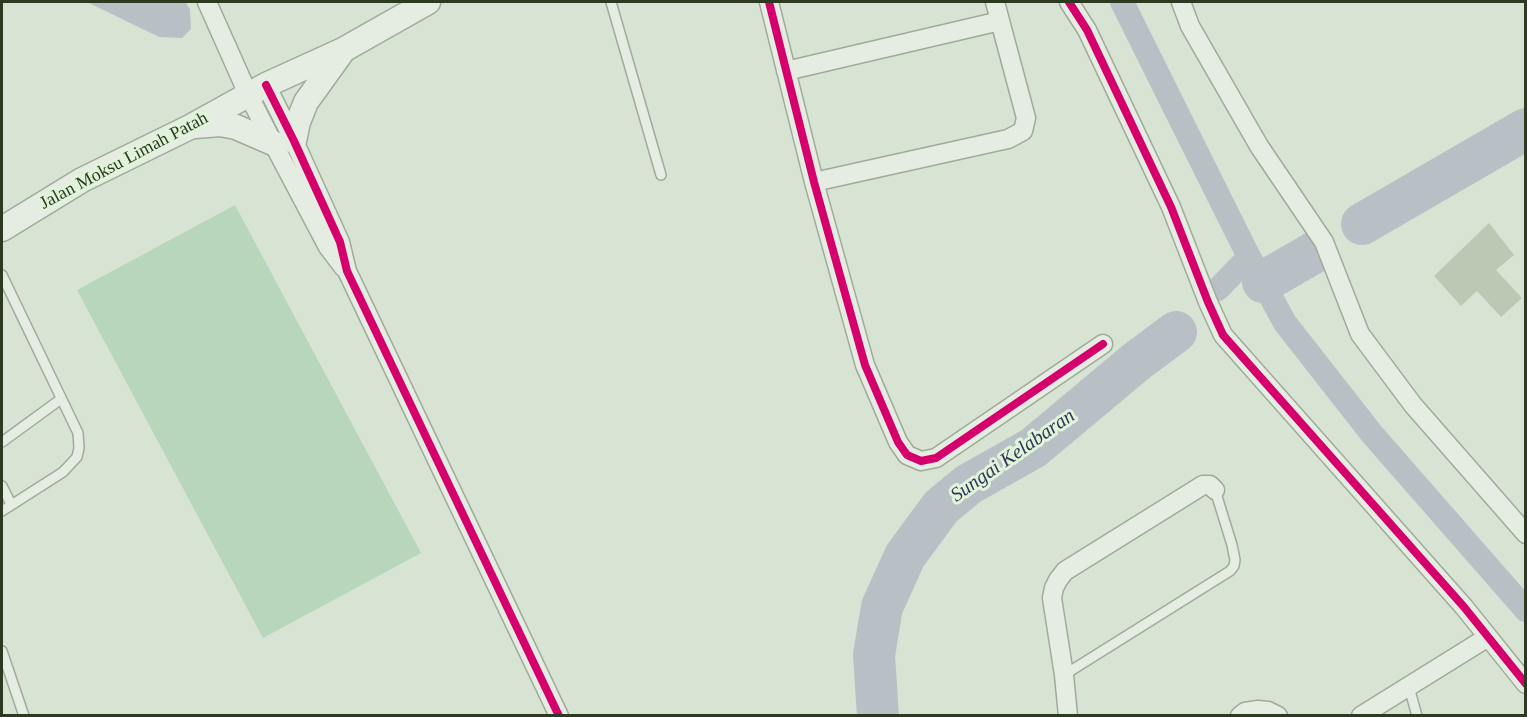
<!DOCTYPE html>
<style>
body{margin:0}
#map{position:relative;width:1527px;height:717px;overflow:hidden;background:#d7e4d3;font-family:"Times New Roman",serif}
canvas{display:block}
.frame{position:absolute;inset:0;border:3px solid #2d3a22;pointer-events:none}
</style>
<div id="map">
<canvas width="1527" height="717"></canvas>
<div class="frame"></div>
</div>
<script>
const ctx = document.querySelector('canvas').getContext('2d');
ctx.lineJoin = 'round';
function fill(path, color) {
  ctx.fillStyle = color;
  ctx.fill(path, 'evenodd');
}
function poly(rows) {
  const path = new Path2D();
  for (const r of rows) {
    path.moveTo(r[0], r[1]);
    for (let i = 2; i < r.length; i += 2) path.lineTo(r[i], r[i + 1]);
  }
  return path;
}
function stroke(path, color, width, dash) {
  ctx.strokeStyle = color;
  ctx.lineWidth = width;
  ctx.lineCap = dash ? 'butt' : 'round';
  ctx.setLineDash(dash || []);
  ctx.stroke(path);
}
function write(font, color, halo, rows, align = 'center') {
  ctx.font = font + ' "Times New Roman",serif';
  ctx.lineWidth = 6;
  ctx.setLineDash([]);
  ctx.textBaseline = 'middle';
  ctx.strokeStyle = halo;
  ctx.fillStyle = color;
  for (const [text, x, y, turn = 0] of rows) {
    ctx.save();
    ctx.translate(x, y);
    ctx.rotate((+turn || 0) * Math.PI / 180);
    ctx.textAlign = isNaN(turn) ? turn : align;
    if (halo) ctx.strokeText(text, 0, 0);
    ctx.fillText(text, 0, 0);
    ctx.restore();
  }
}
const green = poly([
 [235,205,421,553,263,638,77,290]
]);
const water = poly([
 [87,2,185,2,190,9,191,29,182,38,159,37]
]);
const canal = poly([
 [1122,2,1249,257,1285,323,1372,434,1526,610],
 [1218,289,1249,257]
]);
const river = poly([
 [1362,224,1526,129],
 [1263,282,1315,252],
 [878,716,874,655,882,607,905,556,941,507,969,484,1033,448,1137,361,1176,332]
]);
const building = poly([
 [1489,223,1514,255,1496,270,1522,298,1501,317,1477,291,1461,306,1434,276]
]);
const service = poly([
 [611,2,661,175],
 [2,275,78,433,79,448,77,457,63,472,2,511],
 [2,442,61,399],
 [2,486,11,504],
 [2,651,24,716],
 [1064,675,1230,571,1234,566,1235,560,1232,545,1215,490],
 [1409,687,1417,716]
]);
const minor = poly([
 [207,2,248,94,273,143,328,247,344,268],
 [769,2,814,182,865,365,898,442,907,455,921,461,936,458,1103,344],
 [1069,2,1087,30,1171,207,1208,302,1223,335,1464,607,1526,684],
 [1181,2,1190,26,1259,146,1324,242,1360,334,1413,405,1526,534],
 [786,71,1000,21],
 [266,85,294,141,340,242,347,271,559,716],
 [814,182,1008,139,1023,131,1026,118,995,2],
 [1068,716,1064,675,1052,598,1054,588,1058,580,1065,571,1203,485,1210,485,1215,490],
 [1240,716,1245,712,1258,710,1268,711,1278,716],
 [1361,716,1488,637]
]);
const tertiary = poly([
 [195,126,220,124,236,127,273,143],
 [294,141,298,122,306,102,342,52],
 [2,229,82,180,190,127,266,85,343,50,428,2]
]);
const cycleway = poly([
 [769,2,814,182,865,365,898,442,907,455,921,461,936,458,1103,344],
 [1069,2,1087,30,1171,207,1208,302,1223,335,1464,607,1526,684],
 [266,85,294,141,340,242,347,271,559,716]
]);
const streetNames = [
 ["Jalan Moksu Limah Patah",124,161,-28]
];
const waterNames = [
 ["Sungai Kelabaran",1013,456,-35]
];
fill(green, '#b8d6bb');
fill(water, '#b8c0c6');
stroke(canal, '#b8c0c6', 24);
stroke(river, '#b8c0c6', 42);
fill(building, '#bcc8b4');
stroke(service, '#a0aa9b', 12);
stroke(minor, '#a0aa9b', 21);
stroke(tertiary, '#a0aa9b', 27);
stroke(service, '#e5ede3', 9);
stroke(minor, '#e5ede3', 18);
stroke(tertiary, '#e5ede3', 24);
stroke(cycleway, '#d6006c', 8);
write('18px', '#2d3a22', '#e0f4da', streetNames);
write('italic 20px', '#333358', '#e0f4da', waterNames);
</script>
